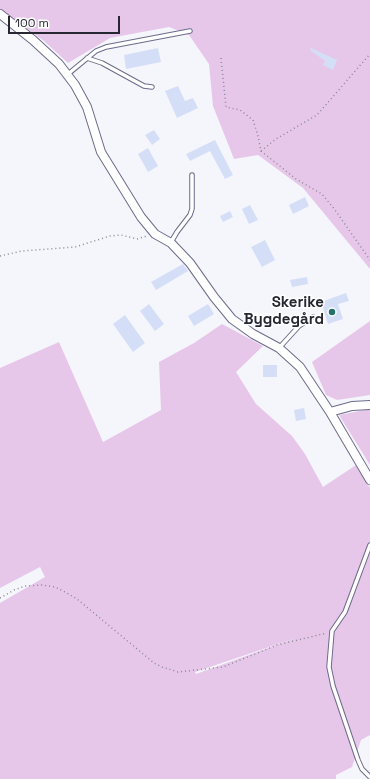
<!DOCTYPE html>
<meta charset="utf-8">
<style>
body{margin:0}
#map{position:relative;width:370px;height:779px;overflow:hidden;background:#f5f5fc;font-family:"Space Grotesk",sans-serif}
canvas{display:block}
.scale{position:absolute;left:8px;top:16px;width:112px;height:18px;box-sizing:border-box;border:2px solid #272734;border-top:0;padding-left:5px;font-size:12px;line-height:14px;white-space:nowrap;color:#272734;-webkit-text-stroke:3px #fff;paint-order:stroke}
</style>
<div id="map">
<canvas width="370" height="779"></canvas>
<div class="scale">100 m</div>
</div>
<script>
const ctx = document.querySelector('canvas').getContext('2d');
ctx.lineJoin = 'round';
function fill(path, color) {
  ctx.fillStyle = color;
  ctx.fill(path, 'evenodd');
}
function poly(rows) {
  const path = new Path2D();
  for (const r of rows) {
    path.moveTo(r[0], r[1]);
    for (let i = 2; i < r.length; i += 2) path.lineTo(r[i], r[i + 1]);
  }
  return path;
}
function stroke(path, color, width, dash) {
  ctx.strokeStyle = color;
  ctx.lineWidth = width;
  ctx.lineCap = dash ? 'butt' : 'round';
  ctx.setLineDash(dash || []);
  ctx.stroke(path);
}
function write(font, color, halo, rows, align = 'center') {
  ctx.font = font + ' "Space Grotesk",sans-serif';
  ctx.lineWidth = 3;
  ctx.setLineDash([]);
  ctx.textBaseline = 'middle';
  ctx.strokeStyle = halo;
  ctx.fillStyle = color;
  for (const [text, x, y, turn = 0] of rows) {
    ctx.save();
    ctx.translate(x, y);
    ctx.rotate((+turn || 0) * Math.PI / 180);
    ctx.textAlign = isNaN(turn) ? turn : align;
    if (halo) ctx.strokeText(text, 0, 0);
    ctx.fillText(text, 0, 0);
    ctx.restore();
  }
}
const green = poly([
 [0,0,370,0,370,269,303,188,258,155,234,159,213,106,209,64,189,35,169,27,110,38,68,63,44,41,0,9],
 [370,321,370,395,337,400,326,395,312,362],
 [222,324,263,346,236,372,256,404,292,436,305,454,323,487,356,465,370,488,370,735,361,740,352,767,336,775,336,779,0,779,0,603,45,577,40,567,0,588,0,368,59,342,103,442,161,410,159,362,194,343],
 [296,638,196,674,195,672],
 [370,409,370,465,339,415]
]);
const building = poly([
 [158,48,161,62,126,69,124,55],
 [311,48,337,60,333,70,323,65,325,61,310,50],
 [178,86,185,101,193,98,198,108,177,118,165,91],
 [154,130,160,139,152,145,145,135],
 [215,140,233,175,225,179,210,151,190,161,186,154],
 [148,148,158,166,148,172,138,154],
 [305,197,309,206,293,214,289,205],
 [250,205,258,220,249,224,242,209],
 [230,211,233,217,223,222,220,216],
 [265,240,275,260,262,267,251,247],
 [183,264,188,271,156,290,151,282],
 [307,277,308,284,292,287,290,280],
 [346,293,349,301,338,304,343,319,328,324,321,302],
 [149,304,164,324,155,331,140,311],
 [208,304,214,314,194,326,188,316],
 [125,315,145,343,133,352,113,324],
 [263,365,277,365,277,377,263,377],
 [304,408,306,419,296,421,294,410]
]);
const path = poly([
 [221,58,226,107,240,110,253,120,258,136,261,151,276,139,317,115,370,54],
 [261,151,296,179,322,194,335,210,370,260],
 [0,256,22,251,75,247,110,236,121,235,137,239,147,236],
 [0,598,14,590,25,586,42,585,55,587,65,592,77,599,154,663,162,667,178,672,223,667,277,645,327,633]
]);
const service = poly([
 [87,58,102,63,144,86,152,87],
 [68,74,96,51,106,47,190,31],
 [171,242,177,232,190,215,192,209,192,175],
 [279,348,299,326,313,317],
 [370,545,345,612,332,631,329,667,333,686,358,760,362,769,370,777]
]);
const tertiary = poly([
 [0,14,33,40,59,64,75,85,87,107,101,152,141,217,155,234,171,243,190,263,214,297,232,319,253,334,279,348,300,367,330,412,370,480],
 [330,412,352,406,370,405]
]);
const markers = [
 [332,312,4,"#27706c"]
];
const poiNames = [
 ["Skerike",324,303],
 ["Bygdegård",324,320]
];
fill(green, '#e7c7e9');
fill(building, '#d4dff7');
stroke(service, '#6c6b8b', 5.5);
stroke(tertiary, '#6c6b8b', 10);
stroke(path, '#8a8a94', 1.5, [1, 3]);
stroke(service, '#fff', 3.5);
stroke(tertiary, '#fff', 8);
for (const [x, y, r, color] of markers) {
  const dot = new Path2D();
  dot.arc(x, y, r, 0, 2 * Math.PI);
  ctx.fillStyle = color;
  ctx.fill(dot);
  stroke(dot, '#fff', 1.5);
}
write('bold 15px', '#272734', '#fff', poiNames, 'right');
</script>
